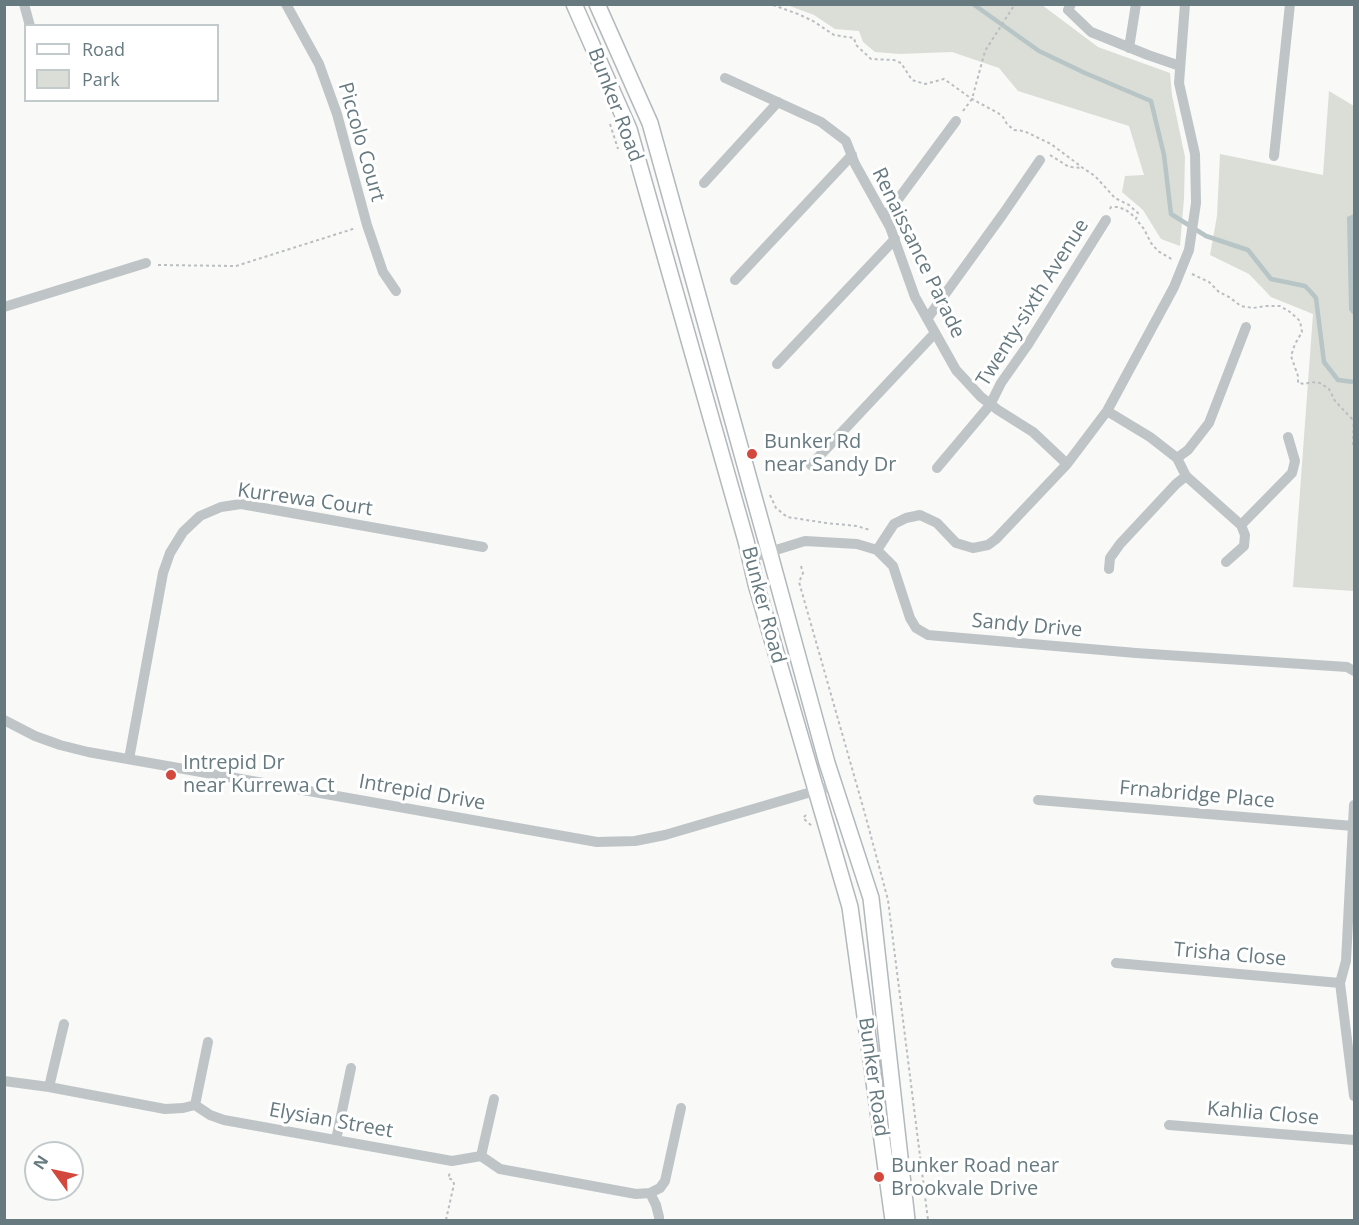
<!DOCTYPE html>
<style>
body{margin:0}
#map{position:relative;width:1359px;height:1225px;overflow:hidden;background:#f9f9f8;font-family:"Open Sans",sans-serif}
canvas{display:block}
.frame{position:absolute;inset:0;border:6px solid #667a80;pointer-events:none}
.legend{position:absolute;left:24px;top:24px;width:195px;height:78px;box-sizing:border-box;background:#fff;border:2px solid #c2cacc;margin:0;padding:8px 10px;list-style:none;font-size:18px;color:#667a80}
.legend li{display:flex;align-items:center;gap:12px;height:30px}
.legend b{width:30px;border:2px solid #c2cacc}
.north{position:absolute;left:24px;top:1141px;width:60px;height:60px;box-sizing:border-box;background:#fff;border:2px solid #c2cacc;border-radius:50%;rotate:303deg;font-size:16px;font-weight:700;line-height:24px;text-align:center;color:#667a80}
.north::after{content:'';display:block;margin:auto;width:21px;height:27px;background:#d4473d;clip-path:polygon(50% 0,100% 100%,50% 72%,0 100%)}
</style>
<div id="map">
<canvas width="1359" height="1225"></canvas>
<div class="frame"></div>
<ul class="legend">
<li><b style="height:8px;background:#fff"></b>Road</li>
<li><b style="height:16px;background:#dbded7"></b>Park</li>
</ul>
<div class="north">N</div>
</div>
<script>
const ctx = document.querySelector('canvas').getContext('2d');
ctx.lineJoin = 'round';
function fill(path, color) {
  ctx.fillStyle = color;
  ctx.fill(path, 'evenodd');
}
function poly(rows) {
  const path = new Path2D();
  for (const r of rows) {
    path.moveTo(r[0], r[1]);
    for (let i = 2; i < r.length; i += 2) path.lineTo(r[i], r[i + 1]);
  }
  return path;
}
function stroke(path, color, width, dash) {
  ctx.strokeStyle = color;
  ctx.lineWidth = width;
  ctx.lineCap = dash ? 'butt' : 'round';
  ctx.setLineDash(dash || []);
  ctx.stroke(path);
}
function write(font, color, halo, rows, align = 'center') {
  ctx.font = font + ' "Open Sans",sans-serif';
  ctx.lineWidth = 6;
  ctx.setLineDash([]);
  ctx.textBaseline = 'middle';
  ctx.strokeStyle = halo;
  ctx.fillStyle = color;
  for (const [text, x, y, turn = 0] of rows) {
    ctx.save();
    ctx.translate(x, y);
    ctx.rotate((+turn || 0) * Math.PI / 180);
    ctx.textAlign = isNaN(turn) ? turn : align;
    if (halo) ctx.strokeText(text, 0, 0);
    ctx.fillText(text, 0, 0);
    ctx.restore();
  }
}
const green = poly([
 [787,5,1042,5,1098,47,1170,73,1172,95,1185,157,1184,198,1180,246,1161,239,1143,210,1122,192,1125,176,1144,175,1129,126,1018,91,999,68,952,52,900,54,875,52,863,42,859,31,835,29,814,15],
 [1329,91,1354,106,1354,591,1293,587,1313,314,1271,297,1249,274,1210,255,1217,216,1220,154,1323,175]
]);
const water = poly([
 [1354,214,1354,316,1349,310,1347,217]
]);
const stream = poly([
 [973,4,1039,51,1085,73,1151,101,1164,155,1171,214,1206,236,1248,250,1271,279,1305,286,1310,291,1316,298,1324,362,1338,380,1354,382]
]);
const path = poly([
 [773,5,798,14,813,21,834,35,854,38,856,45,871,59,894,60,901,63,912,80,925,84,944,79,972,99,998,113,1003,117,1007,124,1014,130,1024,131,1051,144,1083,168,1095,176,1115,198,1129,205,1138,213,1136,219,1144,229,1151,243,1158,251,1173,260],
 [963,111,972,99,985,51,1015,4],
 [610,124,618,149],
 [1050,155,1069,167,1083,168],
 [1110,209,1111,207,1118,207,1126,210,1136,218],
 [158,265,236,266,356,228],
 [1192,274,1209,282,1219,292,1229,297,1241,306,1253,308,1265,306,1280,306,1290,312,1300,321,1302,332,1295,344,1291,356,1298,376,1298,383,1305,384,1311,382,1320,383,1329,389,1335,401,1354,421],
 [1354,412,1353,444,1354,446],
 [770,495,776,508,787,517,826,523,857,526,870,530],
 [801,566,803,573,799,582,865,814,888,900,928,1220],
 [806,815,803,818,812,826],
 [446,1220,454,1184,453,1180,448,1178,450,1173]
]);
const minor = poly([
 [24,4,30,26],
 [286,4,319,64,337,114,367,225,383,272,396,291],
 [1071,4,1068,10,1091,32,1148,55,1180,66],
 [1129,48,1136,4],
 [725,78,821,122,846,141,855,164,890,227,915,297,956,370,981,397,998,410,1033,432,1067,464],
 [1274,156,1290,4],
 [704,183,778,102],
 [885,217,956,121],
 [735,280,852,155],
 [4,307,146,263],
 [927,319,1003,214,1040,160],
 [777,364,895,239],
 [1107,411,1150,437,1177,458,1186,476,1241,525,1245,535,1244,546,1226,562],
 [1177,458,1188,450,1209,423,1246,327],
 [811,465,935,333],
 [937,468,990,405,1001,383,1027,346,1106,220],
 [1241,525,1292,473,1295,461,1288,437],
 [877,550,894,524,906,518,920,515,937,523,956,543,973,548,988,545,996,539,1067,464,1107,411,1174,287,1189,250,1196,203,1195,154,1179,83,1185,4],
 [750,558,805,541,857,544,877,550,893,566,910,618,916,628,928,635,1136,653,1347,667,1354,671],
 [1109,569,1110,558,1120,544,1176,484,1186,476],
 [4,720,35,736,60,745,88,752,597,842,635,841,665,835,835,785],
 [129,759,163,573,170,553,183,532,200,516,221,507,241,504,483,547],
 [1038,800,1353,826],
 [1354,805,1346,961,1340,983,1354,1096],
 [1116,963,1340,983],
 [4,1081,49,1087,165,1109,183,1108,195,1105,210,1115,224,1120,452,1161,481,1156,500,1169,636,1194,650,1193,660,1188,665,1181,681,1108],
 [49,1087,64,1024],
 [195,1105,208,1042],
 [1169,1125,1354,1140],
 [336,1140,351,1068],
 [481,1156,494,1099],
 [650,1193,656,1205,659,1217,659,1220]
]);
const secondary = poly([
 [574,4,629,129,746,541,756,584,850,907,893,1220],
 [597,4,650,123,769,551,827,763,871,898,907,1220]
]);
const markers = [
 [752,454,6,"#d4473d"],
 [171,775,6,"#d4473d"],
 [879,1177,6,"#d4473d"]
];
const streetNames = [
 ["Bunker Road",615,105,69],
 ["Piccolo Court",361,142,74],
 ["Renaissance Parade",918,253,64],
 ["Twenty-sixth Avenue",1033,303,-58],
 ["Kurrewa Court",305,500,8],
 ["Bunker Road",763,605,75],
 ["Sandy Drive",1027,626,5],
 ["Intrepid Drive",422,793,10],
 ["Frnabridge Place",1197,795,5],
 ["Trisha Close",1230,955,5],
 ["Bunker Road",873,1077,82],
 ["Kahlia Close",1263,1114,5],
 ["Elysian Street",331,1121,10]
];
const poiNames = [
 ["Bunker Rd",764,442],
 ["near Sandy Dr",764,465],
 ["Intrepid Dr",183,763],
 ["near Kurrewa Ct",183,786],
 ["Bunker Road near",891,1166],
 ["Brookvale Drive",891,1189]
];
fill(green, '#dbded7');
fill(water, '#b7c5c6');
stroke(stream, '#b7c5c6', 4.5);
stroke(secondary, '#b2b9bc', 18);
stroke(path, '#babec0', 2, [3, 3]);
stroke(minor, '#bfc5c7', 10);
stroke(secondary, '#fff', 15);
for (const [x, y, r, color] of markers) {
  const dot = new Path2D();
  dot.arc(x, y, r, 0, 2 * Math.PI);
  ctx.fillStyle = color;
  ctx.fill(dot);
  stroke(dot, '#fff', 2);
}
write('20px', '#667a80', '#fff', streetNames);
write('20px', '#667a80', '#fff', poiNames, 'left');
</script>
